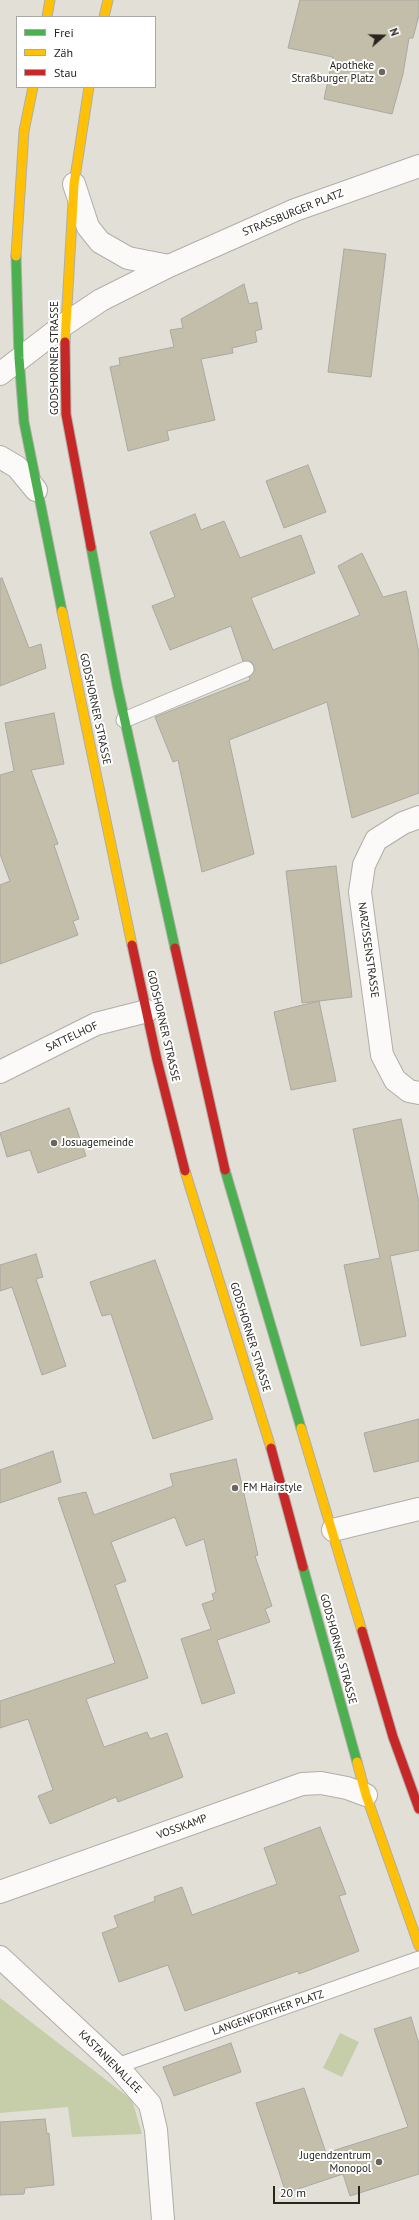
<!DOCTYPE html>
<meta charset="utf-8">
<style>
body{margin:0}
#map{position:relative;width:419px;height:2220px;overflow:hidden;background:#e2dfd7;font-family:"PT Sans",sans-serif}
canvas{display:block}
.legend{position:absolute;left:16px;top:16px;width:140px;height:72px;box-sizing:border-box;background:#fff;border:1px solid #a8a8a5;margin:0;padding:5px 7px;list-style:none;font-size:12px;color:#26251e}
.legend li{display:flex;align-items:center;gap:8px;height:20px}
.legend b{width:20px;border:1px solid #a8a8a5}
.north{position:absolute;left:363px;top:16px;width:40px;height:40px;-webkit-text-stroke:3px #fff;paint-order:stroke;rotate:70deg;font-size:11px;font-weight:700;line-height:16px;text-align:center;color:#26251e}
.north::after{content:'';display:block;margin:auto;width:14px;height:18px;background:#26251e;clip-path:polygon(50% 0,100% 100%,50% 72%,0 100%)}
.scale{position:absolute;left:273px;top:2186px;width:87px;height:18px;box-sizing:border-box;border:2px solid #26251e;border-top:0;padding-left:5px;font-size:12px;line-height:14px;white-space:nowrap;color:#26251e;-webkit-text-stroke:3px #fff;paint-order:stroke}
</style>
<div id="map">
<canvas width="419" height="2220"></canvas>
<ul class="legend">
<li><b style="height:5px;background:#4caf50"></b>Frei</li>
<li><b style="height:5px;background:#ffc107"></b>Zäh</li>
<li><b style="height:5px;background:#c62828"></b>Stau</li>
</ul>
<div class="north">N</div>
<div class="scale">20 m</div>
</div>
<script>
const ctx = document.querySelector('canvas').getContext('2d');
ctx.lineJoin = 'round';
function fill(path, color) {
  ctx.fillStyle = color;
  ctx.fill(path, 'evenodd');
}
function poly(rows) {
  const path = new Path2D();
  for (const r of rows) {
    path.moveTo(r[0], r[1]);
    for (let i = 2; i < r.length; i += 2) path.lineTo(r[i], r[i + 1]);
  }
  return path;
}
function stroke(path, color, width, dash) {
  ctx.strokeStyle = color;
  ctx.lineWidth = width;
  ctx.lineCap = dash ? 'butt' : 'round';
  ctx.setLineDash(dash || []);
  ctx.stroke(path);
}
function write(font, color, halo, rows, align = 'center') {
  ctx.font = font + ' "PT Sans",sans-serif';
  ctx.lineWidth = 4;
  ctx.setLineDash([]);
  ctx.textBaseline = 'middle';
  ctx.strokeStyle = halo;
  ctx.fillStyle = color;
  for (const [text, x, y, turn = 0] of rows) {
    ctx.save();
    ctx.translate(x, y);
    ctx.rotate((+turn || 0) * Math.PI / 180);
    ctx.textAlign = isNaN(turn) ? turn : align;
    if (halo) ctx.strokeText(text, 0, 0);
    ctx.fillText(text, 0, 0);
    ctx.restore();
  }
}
const green = poly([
 [0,1998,132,2100,142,2134,72,2137,68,2107,0,2113],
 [340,2033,359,2042,342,2077,323,2068]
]);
const building = poly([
 [300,0,419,0,419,15,413,38,409,38,403,74,392,114,324,99,333,57,288,48,300,0],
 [344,249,386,254,371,377,328,372,344,249],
 [244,284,249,304,257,302,262,329,255,331,257,342,232,348,233,353,201,359,215,420,167,431,169,440,128,451,110,367,120,365,119,358,174,347,170,330,183,328,181,319,244,284],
 [308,465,326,512,284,528,266,481,308,465],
 [195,514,201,530,224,521,240,558,301,535,315,573,251,598,273,650,360,615,338,566,362,553,383,597,406,591,419,653,419,793,352,818,327,702,229,740,254,854,202,872,178,760,173,762,155,717,250,680,249,677,255,670,252,662,243,661,231,626,170,650,152,606,175,597,150,532,195,514],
 [2,578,29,648,41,644,46,668,0,686,0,579,2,578],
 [54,713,64,764,31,770,58,844,54,845,79,919,73,921,78,935,0,964,0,885,10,881,0,854,0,775,14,771,5,723,54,713],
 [336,866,352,997,319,1001,336,1081,291,1090,274,1012,319,1001,302,1003,286,871,336,866],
 [69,1108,86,1156,38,1173,30,1150,7,1157,0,1133,69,1108],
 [401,1119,419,1202,419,1250,390,1256,406,1336,361,1346,344,1265,380,1258,353,1129,401,1119],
 [36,1254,43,1277,36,1279,66,1366,42,1375,12,1287,0,1291,0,1265,36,1254],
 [155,1260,213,1419,153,1439,111,1314,102,1316,90,1282,155,1260],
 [419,1419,419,1461,374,1472,364,1433,419,1419],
 [53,1451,61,1482,0,1503,0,1470,53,1451],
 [236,1459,258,1555,255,1556,272,1606,265,1609,270,1622,217,1640,235,1693,202,1704,181,1639,211,1629,202,1604,214,1600,212,1594,216,1592,204,1539,186,1546,175,1517,111,1542,126,1581,115,1585,148,1678,86,1699,104,1747,147,1732,150,1739,167,1733,183,1777,118,1802,116,1797,50,1824,38,1796,53,1790,28,1719,0,1728,0,1701,115,1663,58,1498,86,1492,94,1515,173,1486,170,1474,236,1459],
 [320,1827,346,1894,339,1896,359,1951,299,1974,298,1971,185,2011,168,1965,119,1982,102,1933,118,1927,114,1916,155,1901,154,1897,182,1887,192,1915,277,1884,264,1848,320,1827],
 [411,2017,419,2044,419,2174,350,2196,343,2174,286,2193,256,2103,304,2088,326,2153,408,2127,374,2029,411,2017],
 [231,2043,241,2072,174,2096,163,2067,231,2043],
 [45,2119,47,2134,49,2133,54,2185,25,2188,24,2194,0,2195,0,2122,45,2119]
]);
const lane = poly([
 [124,720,246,669],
 [117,2066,419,1959]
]);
const street = poly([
 [74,184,88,227,100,242,128,258,169,266],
 [0,374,65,324,101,300,169,266,295,210,419,166],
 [0,457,17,467,36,490],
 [419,817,403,823,376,840,364,865,360,892,382,1055,395,1080,409,1091,419,1093],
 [0,1072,96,1024,147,1011],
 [333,1530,419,1509],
 [0,1892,302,1784,321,1783,347,1788,366,1795],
 [0,1957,117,2066,150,2104,156,2130,163,2220]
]);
const fast = poly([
 [16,256,19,358,24,422,62,611],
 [91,547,117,685,175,948],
 [225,1170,301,1428],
 [303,1567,357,1762]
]);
const slow = poly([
 [47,17,50,0],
 [104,17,108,0],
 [16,256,24,131,33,87],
 [65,342,74,184,89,87],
 [62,611,132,945],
 [185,1171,271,1448],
 [301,1428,362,1631],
 [357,1762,366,1795,419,1946]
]);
const jam = poly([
 [65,342,66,414,91,547],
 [132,945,157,1060,185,1171],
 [175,948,225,1170],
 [271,1448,303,1567],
 [362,1631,393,1737,419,1809]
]);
const markers = [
 [382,72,4,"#68665f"],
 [54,1143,4,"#68665f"],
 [235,1488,4,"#68665f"],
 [379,2162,4,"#68665f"]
];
const poiNames = [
 ["Apotheke",374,66],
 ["Straßburger Platz",374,79],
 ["Josuagemeinde",62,1143,"left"],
 ["FM Hairstyle",243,1488,"left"],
 ["Jugendzentrum",371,2156],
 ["Monopol",371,2169]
];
const streetNames = [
 ["STRASSBURGER PLATZ",293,213,-22],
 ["GODSHORNER STRASSE",55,358,-90],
 ["GODSHORNER STRASSE",95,709,78],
 ["NARZISSENSTRASSE",368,950,82],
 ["GODSHORNER STRASSE",163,1026,77],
 ["SATTELHOF",72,1037,-25],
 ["GODSHORNER STRASSE",250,1337,73],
 ["GODSHORNER STRASSE",338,1649,75],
 ["VOSSKAMP",182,1827,-20],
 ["LANGENFORTHER PLATZ",268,2013,-19],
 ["KASTANIENALLEE",110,2062,45]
];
fill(green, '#c5cea9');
fill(building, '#c3bea9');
stroke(building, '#aaa8a2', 1);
stroke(lane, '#afaea7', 17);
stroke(street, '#afaea7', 24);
stroke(fast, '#afaea7', 11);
stroke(slow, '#afaea7', 11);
stroke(jam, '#afaea7', 11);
stroke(lane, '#fbfaf9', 15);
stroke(street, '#fbfaf9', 22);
stroke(fast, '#4caf50', 9);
stroke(slow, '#ffc107', 9);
stroke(jam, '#c62828', 9);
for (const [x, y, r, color] of markers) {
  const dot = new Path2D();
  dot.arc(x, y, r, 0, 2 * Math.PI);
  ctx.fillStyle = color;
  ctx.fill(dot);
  stroke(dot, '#fff', 1.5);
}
write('11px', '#26251e', '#fff', poiNames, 'right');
write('11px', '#26251e', '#fff', streetNames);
</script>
